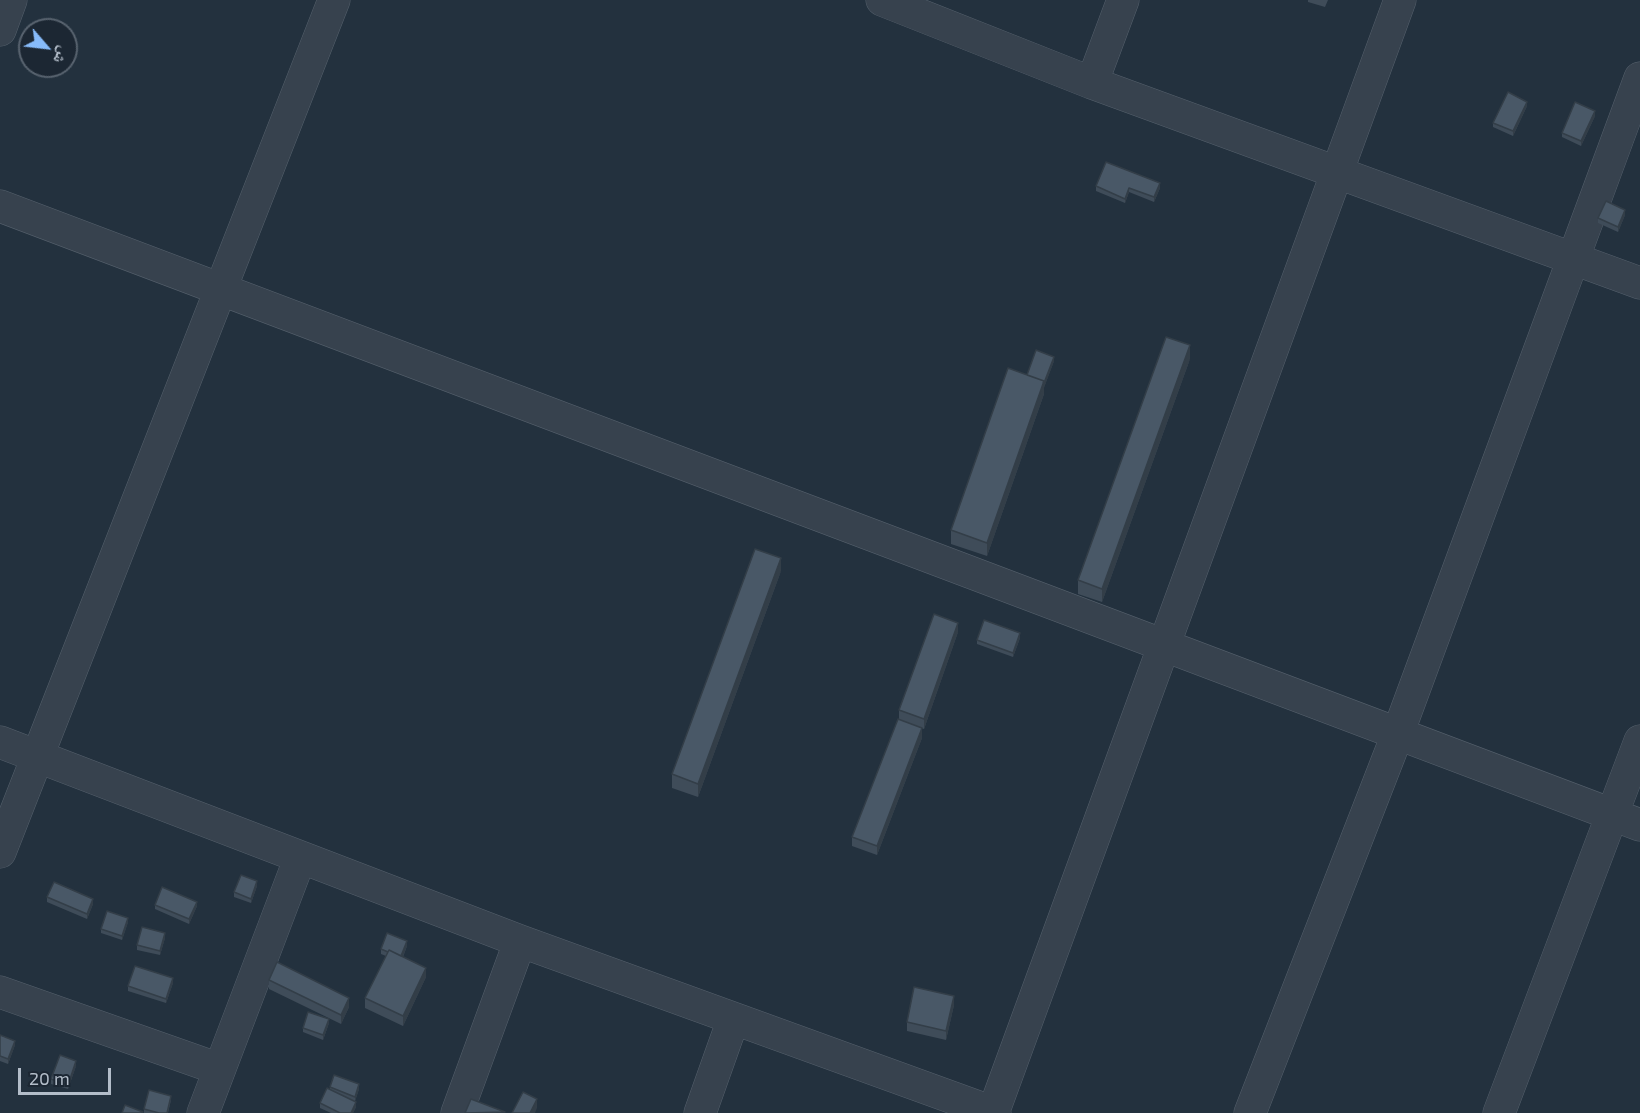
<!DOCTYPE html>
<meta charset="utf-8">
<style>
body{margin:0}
#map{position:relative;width:1640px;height:1113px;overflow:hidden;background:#23313e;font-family:"Exo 2","Noto Naskh Arabic",sans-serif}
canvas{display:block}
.north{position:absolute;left:18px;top:18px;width:60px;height:60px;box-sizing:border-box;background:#1c2733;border:2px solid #58636f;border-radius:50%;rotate:118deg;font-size:16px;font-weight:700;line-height:24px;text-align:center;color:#b3bdc9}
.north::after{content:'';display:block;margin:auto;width:21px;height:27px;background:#87bbfa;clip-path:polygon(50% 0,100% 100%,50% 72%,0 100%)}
.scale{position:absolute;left:18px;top:1068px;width:93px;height:27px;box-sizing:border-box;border:3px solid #b3bdc9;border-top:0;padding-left:8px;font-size:18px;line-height:21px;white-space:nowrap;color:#b3bdc9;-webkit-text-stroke:4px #1c2733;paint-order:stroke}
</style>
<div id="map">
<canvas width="1640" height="1113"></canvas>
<div class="north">ش</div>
<div class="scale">20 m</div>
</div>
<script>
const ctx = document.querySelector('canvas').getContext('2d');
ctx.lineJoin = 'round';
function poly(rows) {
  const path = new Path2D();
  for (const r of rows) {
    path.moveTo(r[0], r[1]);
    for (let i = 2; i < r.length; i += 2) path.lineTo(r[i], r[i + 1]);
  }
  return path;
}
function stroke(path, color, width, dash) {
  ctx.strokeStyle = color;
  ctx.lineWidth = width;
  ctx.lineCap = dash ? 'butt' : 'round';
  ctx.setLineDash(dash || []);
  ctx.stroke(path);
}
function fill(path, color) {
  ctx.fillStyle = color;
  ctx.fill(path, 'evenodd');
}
const minor = poly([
 [882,0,1092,83,1640,283],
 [0,30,11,0],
 [1092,83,1123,0],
 [0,206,1640,825],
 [0,742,520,941,995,1113],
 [0,852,334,0],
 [0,992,219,1069],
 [203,1113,300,858],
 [457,1113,520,941],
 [700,1113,733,1020],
 [993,1113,1400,0],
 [1250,1113,1398,733,1640,78],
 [1499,1113,1640,741]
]);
const wall = poly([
 [1308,0,1328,0,1325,7,1308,2],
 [1527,106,1513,136,1493,127,1493,123],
 [1595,116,1581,146,1562,137,1562,133],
 [1096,186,1160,188,1154,202,1129,192,1125,203,1096,191],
 [1625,215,1618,232,1598,223,1598,218],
 [1190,359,1102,602,1078,594,1078,580],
 [1054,361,1044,387,1044,394,987,556,951,544,951,530,1027,375],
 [781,571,698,797,672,788,672,774],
 [958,632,924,729,905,722,922,738,877,855,852,846,852,837,899,719,899,710],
 [1020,638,1013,657,977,644,977,640],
 [257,886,251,903,234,897,234,892],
 [47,897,93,904,87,919,47,902],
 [155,905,197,906,189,924,155,909],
 [128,922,122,940,101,933,101,929],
 [165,938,160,955,137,950,137,945],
 [407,946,403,957,426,977,403,1026,365,1008,365,998,386,956,381,954,381,949],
 [269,980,349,1007,341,1024,269,989],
 [173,983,166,1003,128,991,128,986],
 [954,1005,946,1040,907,1031,907,1022],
 [329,1023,323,1040,303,1032,303,1028],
 [0,1035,15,1045,8,1064,0,1061],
 [76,1066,68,1089,51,1084,51,1079],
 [330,1087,359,1089,355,1101,356,1107,353,1113,331,1113,320,1108,320,1103,330,1090],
 [171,1100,168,1113,144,1113,144,1109]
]);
const shadedWall = poly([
 [1527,102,1527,106,1513,136,1513,131],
 [1595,111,1595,116,1581,146,1581,141],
 [1160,183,1160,188,1154,202,1154,197],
 [1129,188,1129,192,1125,203,1125,199],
 [1625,210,1625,215,1618,232,1618,227],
 [1190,345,1190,359,1102,602,1102,589],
 [1054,357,1054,361,1044,388,1044,383],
 [1044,381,1044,394,987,556,987,543],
 [781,558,781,571,698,797,698,784],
 [958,623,958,632,924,729,924,719],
 [1020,633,1020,638,1013,657,1013,653],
 [922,728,922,738,877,855,877,846],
 [257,881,257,886,251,903,251,899],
 [93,899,93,904,87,919,87,914],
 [197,902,197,906,189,924,189,919],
 [128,918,128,922,122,940,122,936],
 [165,933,165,938,160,955,160,951],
 [407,941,407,946,401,961,401,957],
 [426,968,426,977,403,1026,403,1016],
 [173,978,173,983,166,1003,166,999],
 [954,996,954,1005,946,1040,946,1031],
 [349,998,349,1007,341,1024,341,1015],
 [329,1019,329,1023,323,1040,323,1035],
 [15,1041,15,1045,8,1064,8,1059],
 [76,1061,76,1066,68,1089,68,1085],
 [359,1084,359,1089,355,1101,355,1097],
 [537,1099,537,1108,535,1113,530,1113],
 [356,1102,356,1107,353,1113,351,1113]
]);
const building = poly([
 [1508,92,1527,102,1513,131,1493,123,1508,92],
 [1575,102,1595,111,1581,141,1562,133,1575,102],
 [1106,162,1160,183,1154,197,1129,188,1125,199,1096,186,1106,162],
 [1606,201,1625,210,1618,227,1598,218,1606,201],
 [1166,337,1190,345,1102,589,1078,580,1166,337],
 [1036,350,1054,357,1044,383,1043,383,1044,381,1027,375,1036,350],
 [1008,368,1044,381,987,543,951,530,1008,368],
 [755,549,781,558,698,784,672,774,755,549],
 [934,614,958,623,924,719,899,710,934,614],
 [984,620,1020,633,1013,653,977,640,984,620],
 [898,719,922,728,877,846,852,837,898,719],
 [241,875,257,881,251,899,234,892,241,875],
 [54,882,93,899,87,914,47,897,54,882],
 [162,887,197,902,189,919,155,905,162,887],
 [107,911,128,918,122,936,101,929,107,911],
 [142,927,165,933,160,951,137,945,142,927],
 [387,933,407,941,401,956,389,950,388,952,381,949,387,933],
 [389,950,426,968,403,1016,365,998,389,950],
 [277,962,349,998,341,1015,269,980,277,962],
 [135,966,173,978,166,999,128,986,135,966],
 [914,987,954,996,946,1031,907,1022,914,987],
 [308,1012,329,1019,323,1035,303,1028,308,1012],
 [0,1035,15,1041,8,1059,0,1056,0,1035],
 [60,1055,76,1061,68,1085,51,1079,60,1055],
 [334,1075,359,1084,355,1097,330,1087,334,1075],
 [327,1088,356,1102,351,1113,340,1113,320,1103,327,1088],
 [149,1090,171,1096,167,1113,159,1113,144,1109,149,1090],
 [523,1092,537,1099,530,1113,512,1113,523,1092],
 [471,1099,505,1112,465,1113,471,1099],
 [125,1105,143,1112,142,1113,122,1113,125,1105]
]);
stroke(minor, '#55606c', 33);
stroke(minor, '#37424e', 32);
fill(wall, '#3f4c59');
fill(shadedWall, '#333e48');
fill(building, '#495867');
stroke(building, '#333e48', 1.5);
</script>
